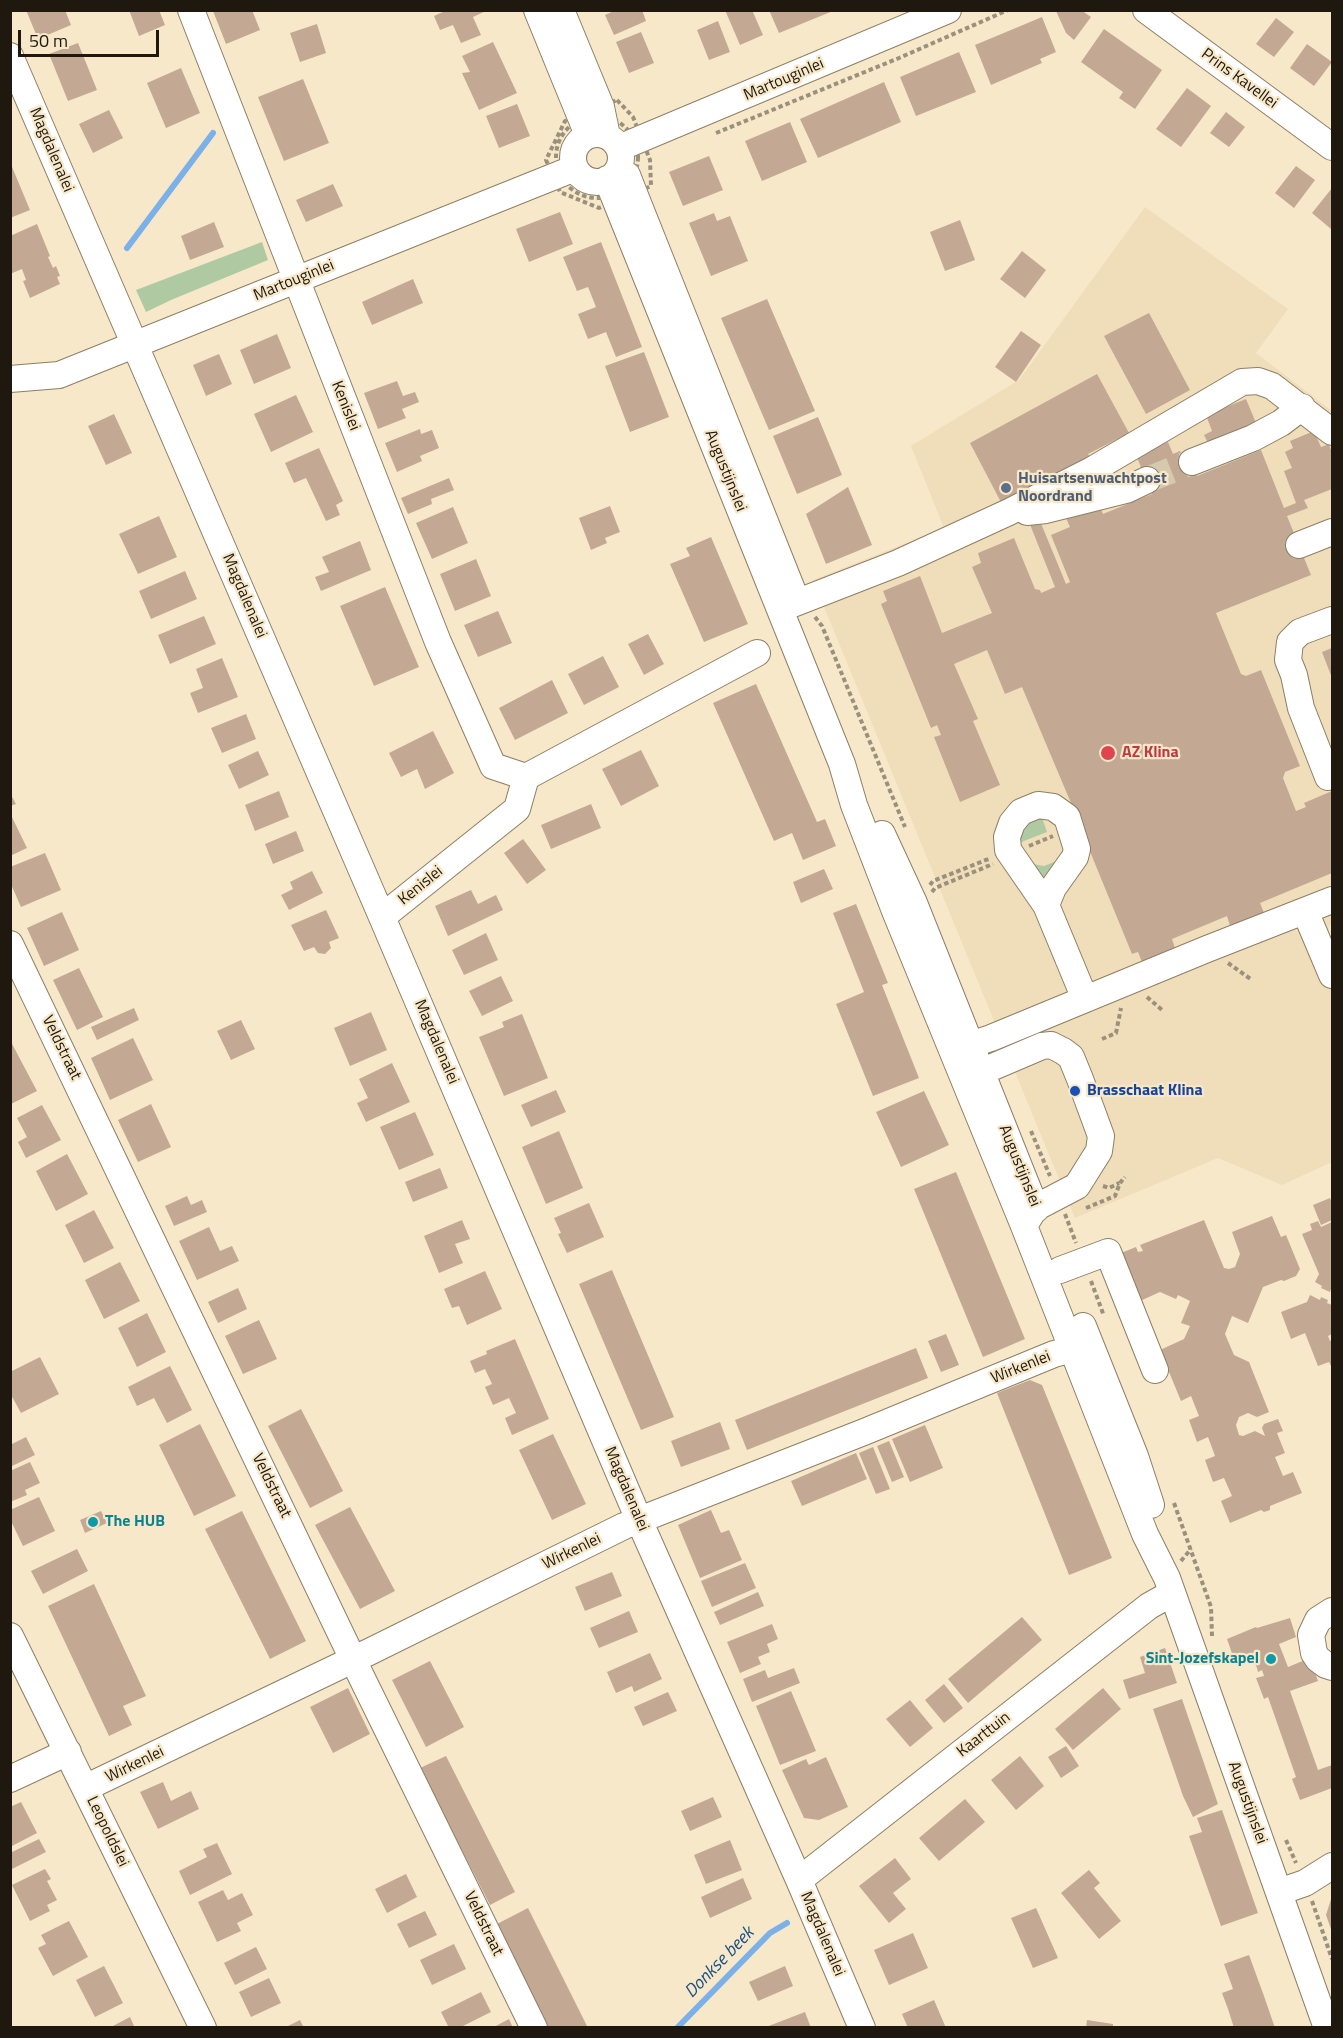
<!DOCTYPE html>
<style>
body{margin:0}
#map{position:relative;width:1343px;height:2038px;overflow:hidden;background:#f7e8ca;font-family:"Titillium Web",sans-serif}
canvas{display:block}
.frame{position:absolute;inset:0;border:12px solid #1e180e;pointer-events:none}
.scale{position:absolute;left:18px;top:30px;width:141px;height:27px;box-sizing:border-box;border:3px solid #1e180e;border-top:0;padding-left:8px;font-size:18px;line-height:21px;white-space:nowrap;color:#1e180e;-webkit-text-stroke:4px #f7e8ca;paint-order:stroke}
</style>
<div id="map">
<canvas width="1343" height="2038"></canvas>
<div class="frame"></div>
<div class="scale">50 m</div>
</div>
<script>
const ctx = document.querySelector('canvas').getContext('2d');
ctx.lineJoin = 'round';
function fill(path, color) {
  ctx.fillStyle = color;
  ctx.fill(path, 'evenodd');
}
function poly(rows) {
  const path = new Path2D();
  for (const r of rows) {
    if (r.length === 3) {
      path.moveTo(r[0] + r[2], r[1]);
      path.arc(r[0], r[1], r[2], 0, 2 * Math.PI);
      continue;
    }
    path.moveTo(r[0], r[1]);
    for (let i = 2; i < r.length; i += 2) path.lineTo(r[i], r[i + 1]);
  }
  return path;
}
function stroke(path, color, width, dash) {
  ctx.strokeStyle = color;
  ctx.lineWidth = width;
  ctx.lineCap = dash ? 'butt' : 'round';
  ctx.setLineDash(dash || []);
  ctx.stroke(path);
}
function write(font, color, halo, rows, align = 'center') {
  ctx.font = font + ' "Titillium Web",sans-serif';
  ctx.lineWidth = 4.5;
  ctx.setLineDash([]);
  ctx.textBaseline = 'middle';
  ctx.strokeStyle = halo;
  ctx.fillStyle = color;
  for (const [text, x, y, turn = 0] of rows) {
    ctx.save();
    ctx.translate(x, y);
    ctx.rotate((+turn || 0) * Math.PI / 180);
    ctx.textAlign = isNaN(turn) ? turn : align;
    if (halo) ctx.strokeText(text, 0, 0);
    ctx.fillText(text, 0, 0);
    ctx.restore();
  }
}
const built = poly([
 [1145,207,1288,309,1256,353,1332,411,1332,925,1329,926,1328,938,1332,949,1332,1162,1282,1185,1218,1158,1075,1218,813,580,944,528,911,446,1019,380]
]);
const green = poly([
 [262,242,268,260,171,300,146,312,136,290],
 [1039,809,1047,832,1011,846,1011,839],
 [1059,860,1048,887,1032,864,1044,866]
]);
const stream = poly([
 [127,248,213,133],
 [677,2028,770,1933,787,1923]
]);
const building = poly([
 [26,10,65,10,71,25,38,39],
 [129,10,159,10,165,25,139,36],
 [252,10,260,30,226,44,213,11],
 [447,10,488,10,473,17,481,35,461,43,453,25,440,30,434,16],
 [616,10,642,10,646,21,614,35,605,15],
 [725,10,752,10,763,35,740,45],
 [769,10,833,10,833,11,779,33],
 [1081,10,1091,17,1074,40,1066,33,1056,11],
 [1042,17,1056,52,1040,59,1042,63,991,85,975,45],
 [1276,18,1294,32,1274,57,1256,44],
 [718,21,730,52,709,60,697,30],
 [317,24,326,53,300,62,290,33],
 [1104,29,1162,70,1135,109,1119,98,1123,92,1081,62],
 [641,32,654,63,629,73,616,42],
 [493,42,517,93,479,110,462,73,470,72,462,56],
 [78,43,97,90,68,101,49,54],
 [1307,44,1332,62,1314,86,1290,68],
 [959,52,976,92,916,116,900,77],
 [181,68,200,113,166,128,147,83],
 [303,79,329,143,284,161,258,97],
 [884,82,901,122,818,158,800,119],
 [1187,88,1211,106,1181,147,1156,129],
 [517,104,530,136,499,148,486,116],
 [109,110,123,138,93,153,79,124],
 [1226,112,1245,127,1229,147,1210,133],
 [790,122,807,162,762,181,745,141],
 [709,156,723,190,683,206,669,172],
 [10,162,30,210,10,218],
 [1296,166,1315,180,1294,208,1275,193],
 [333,184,343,206,306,222,296,200],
 [1332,188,1332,227,1331,229,1312,213],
 [560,212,573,244,529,262,516,229],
 [714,213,717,221,730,216,748,261,711,276,689,223],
 [960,220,975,260,945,271,930,232],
 [214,222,224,247,190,260,181,236],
 [37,224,50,256,48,257,53,268,56,266,60,276,57,277,60,284,30,298,23,281,26,280,22,269,10,274,10,236],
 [601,242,642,347,616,357,606,332,588,339,578,314,596,307,588,287,577,291,563,257],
 [1022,251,1046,270,1025,298,1000,279],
 [413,279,423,303,372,325,362,302],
 [767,299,815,411,769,430,721,318],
 [1149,313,1190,390,1146,414,1104,336],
 [1021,331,1041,345,1016,382,995,367],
 [277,334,291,368,254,384,240,350],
 [644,352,669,417,630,432,605,366],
 [219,354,232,384,206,396,193,365],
 [1097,374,1129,433,1088,454,1091,459,1028,492,1066,584,1070,582,1051,535,1070,527,1066,518,1099,504,1103,514,1152,494,1136,455,1168,442,1173,454,1180,451,1184,459,1190,457,1197,476,1261,450,1284,508,1296,503,1284,471,1292,468,1285,452,1293,448,1290,441,1314,431,1321,447,1329,444,1332,453,1332,489,1304,500,1308,508,1287,516,1311,575,1216,613,1241,674,1246,676,1261,670,1300,766,1285,772,1283,778,1296,811,1306,807,1304,803,1332,791,1332,873,1260,903,1264,913,1230,926,1227,916,1172,939,1175,948,1142,962,1138,952,1132,954,1089,849,1065,838,1061,828,1071,803,1022,687,1005,694,987,650,954,664,978,719,973,721,1000,785,960,802,934,737,941,735,937,725,931,728,881,604,887,601,883,591,920,576,942,633,992,613,972,567,981,563,978,553,1014,538,1035,589,1040,590,1041,593,1055,587,1019,497,1003,506,970,443],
 [397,381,403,396,415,392,419,402,402,409,406,418,378,429,364,393],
 [296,395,313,432,271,452,254,414],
 [1246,399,1256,423,1208,443,1204,435,1212,431,1206,415],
 [114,414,132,453,106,465,88,426],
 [818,417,842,475,797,494,773,436],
 [420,429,421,434,432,430,439,448,420,456,422,461,397,472,385,443],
 [319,448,343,501,336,505,340,515,326,521,306,478,294,483,285,463],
 [449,478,454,490,431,499,432,504,408,514,401,498],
 [848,487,872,545,826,564,806,514],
 [610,506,620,532,605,538,607,543,591,550,579,518],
 [453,507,468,543,432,559,416,523],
 [159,516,177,557,138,574,119,534],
 [711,537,748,624,704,642,670,564,690,556,686,548],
 [360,541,371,570,321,591,315,577,329,572,322,557],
 [476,559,491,596,455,611,440,574],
 [185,571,197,599,151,619,139,591],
 [385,587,419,667,374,686,340,606],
 [498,611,512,643,478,657,464,625],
 [204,616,216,644,170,664,158,635],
 [648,634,664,664,644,675,628,644],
 [1332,648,1332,678,1322,652],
 [603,656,619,687,584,705,568,674],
 [222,658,238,697,198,713,190,693,203,688,196,669],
 [552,680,568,713,515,740,499,708],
 [756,684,817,822,825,819,836,846,803,860,792,833,774,841,713,703],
 [246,714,256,739,222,753,211,728],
 [433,731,454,773,425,789,417,769,401,777,389,753],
 [641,750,659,786,621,806,602,769],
 [258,751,269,775,239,789,228,765],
 [279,791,289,817,255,831,245,805],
 [10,793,16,804,10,806],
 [591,804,601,828,551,849,541,825],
 [10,813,27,848,10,856],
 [296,831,304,851,273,864,265,844],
 [523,839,546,870,527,884,504,853],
 [45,853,61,890,21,907,10,882,10,867],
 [824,869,833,889,801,903,793,882],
 [312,871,323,893,289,910,281,895,293,889,290,882],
 [471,890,478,904,496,895,503,910,448,936,435,906],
 [856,904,888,983,882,985,919,1078,873,1096,836,1004,864,992,833,913],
 [326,910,339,938,329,942,331,948,325,954,318,953,314,947,304,951,291,925],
 [62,912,79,950,44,966,27,928],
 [486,933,498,960,464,975,452,950],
 [79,968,103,1017,77,1030,53,980],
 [501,976,513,1001,482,1016,469,991],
 [134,1008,139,1020,97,1040,91,1027],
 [371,1012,387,1050,350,1066,334,1028],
 [522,1014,548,1078,504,1096,479,1037,504,1027,502,1022],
 [241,1020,255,1049,231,1060,217,1031],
 [133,1038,153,1080,110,1100,91,1058],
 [10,1040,37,1091,11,1104,10,1103],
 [392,1063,410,1102,366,1122,357,1103,368,1098,359,1079],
 [556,1090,566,1112,531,1127,521,1105],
 [924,1091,949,1145,901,1167,876,1112],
 [151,1104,171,1147,138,1162,118,1120],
 [42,1105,61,1140,26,1158,18,1142,27,1137,17,1118],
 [415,1112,434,1155,399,1170,380,1127],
 [559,1131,583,1188,546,1204,522,1147],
 [67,1154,88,1194,56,1211,36,1171],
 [440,1168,448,1188,413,1202,405,1182],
 [956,1172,1025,1339,983,1357,914,1189],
 [187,1196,191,1205,202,1200,207,1212,174,1226,165,1206],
 [1330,1198,1332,1204,1332,1220,1321,1225,1313,1205],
 [589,1203,604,1237,567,1253,558,1234,561,1233,554,1218],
 [94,1210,114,1248,84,1263,65,1225],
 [1272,1216,1281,1237,1286,1235,1300,1269,1296,1276,1284,1281,1281,1280,1263,1287,1248,1323,1232,1316,1225,1334,1234,1355,1249,1362,1269,1412,1257,1417,1248,1413,1239,1417,1236,1425,1239,1435,1243,1436,1255,1431,1265,1436,1262,1428,1264,1424,1278,1419,1283,1431,1277,1433,1285,1453,1275,1457,1283,1476,1293,1472,1302,1493,1270,1506,1270,1510,1264,1512,1261,1510,1230,1523,1221,1501,1232,1496,1224,1478,1213,1482,1205,1460,1215,1456,1208,1437,1197,1442,1189,1420,1199,1416,1191,1396,1181,1401,1160,1350,1184,1339,1190,1326,1181,1323,1190,1301,1178,1295,1176,1299,1160,1292,1140,1301,1121,1253,1136,1247,1138,1252,1143,1251,1140,1245,1204,1220,1224,1268,1229,1269,1235,1267,1240,1254,1232,1232],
 [462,1220,470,1239,455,1244,463,1263,439,1273,424,1236],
 [1318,1221,1321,1227,1332,1222,1332,1290,1331,1289,1330,1292,1321,1288,1322,1286,1315,1282,1319,1274,1302,1234,1312,1230,1310,1224],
 [209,1227,220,1251,232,1246,239,1261,197,1280,179,1241],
 [120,1262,140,1301,104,1319,85,1280],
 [612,1270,674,1417,641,1430,579,1284],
 [485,1271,502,1309,467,1325,459,1306,452,1308,444,1289],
 [238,1288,247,1309,218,1323,208,1302],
 [1310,1295,1320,1300,1321,1297,1328,1300,1327,1303,1332,1305,1332,1334,1328,1336,1330,1341,1332,1340,1332,1368,1329,1362,1318,1366,1305,1333,1291,1339,1281,1312,1307,1302],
 [147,1313,166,1352,137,1367,118,1328],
 [259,1320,277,1359,243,1374,225,1336],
 [946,1334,959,1365,941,1372,928,1341],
 [515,1339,549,1419,512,1435,505,1418,516,1413,509,1398,493,1405,485,1387,492,1384,485,1369,475,1373,470,1361,487,1354,486,1351],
 [916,1348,928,1378,747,1450,735,1420],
 [40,1357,59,1394,21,1413,10,1393,10,1372],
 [170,1366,192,1410,167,1423,154,1398,137,1406,128,1387],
 [1030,1380,1042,1385,1112,1558,1069,1575,997,1393],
 [301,1409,343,1491,310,1508,268,1426],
 [720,1422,730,1449,681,1467,671,1441],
 [200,1424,236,1496,194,1516,159,1445],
 [925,1425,943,1468,910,1482,892,1439],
 [553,1434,586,1504,552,1520,519,1450],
 [26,1437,35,1455,10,1467,10,1445],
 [889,1441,904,1477,892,1482,877,1446],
 [873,1447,890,1489,876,1494,859,1453],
 [856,1453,867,1479,802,1506,791,1481],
 [30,1462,40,1483,25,1490,27,1495,10,1502,10,1471],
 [39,1497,55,1531,23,1546,10,1519,10,1510],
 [350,1507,395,1591,360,1609,315,1525],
 [711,1510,721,1533,729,1530,742,1560,700,1578,678,1525],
 [101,1511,107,1523,85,1533,80,1520],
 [242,1511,306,1641,270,1659,205,1529],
 [77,1549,88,1571,43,1594,31,1571],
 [745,1563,756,1588,712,1607,701,1581],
 [612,1572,622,1596,585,1611,575,1587],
 [94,1584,146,1696,123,1706,132,1725,109,1736,48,1606],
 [758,1592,764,1606,720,1625,714,1612],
 [629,1611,638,1632,599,1648,590,1628],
 [1022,1617,1042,1640,968,1703,948,1679],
 [1290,1618,1296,1637,1279,1644,1288,1667,1310,1658,1318,1681,1290,1691,1318,1770,1332,1765,1332,1788,1300,1800,1292,1779,1296,1777,1268,1697,1264,1699,1256,1678,1264,1676,1262,1670,1258,1672,1257,1668,1255,1664,1259,1663,1255,1652,1243,1657,1242,1663,1238,1664,1235,1662,1227,1639,1256,1627,1257,1628],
 [772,1624,778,1639,767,1644,770,1652,758,1657,761,1664,740,1673,727,1642],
 [1165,1648,1177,1683,1129,1699,1123,1680,1145,1673,1140,1657],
 [650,1653,662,1679,634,1692,632,1686,616,1693,607,1672],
 [430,1661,464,1727,426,1747,392,1680],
 [794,1668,800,1683,752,1702,743,1679,765,1670,768,1678],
 [944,1684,963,1708,944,1723,925,1700],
 [348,1688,370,1734,333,1753,310,1707],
 [1103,1688,1121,1709,1073,1750,1055,1729],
 [791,1691,816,1751,780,1765,756,1706],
 [668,1692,677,1711,643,1726,634,1707],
 [1182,1699,1218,1804,1193,1817,1183,1796,1153,1709],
 [910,1700,933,1728,910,1747,886,1719],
 [1066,1746,1079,1766,1061,1778,1048,1757],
 [446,1756,515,1892,490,1905,420,1768],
 [1020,1756,1044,1786,1016,1810,991,1780],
 [826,1757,848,1807,819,1820,804,1818,782,1770,806,1759,809,1765],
 [163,1782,171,1801,191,1791,199,1809,158,1829,140,1792],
 [713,1797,722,1817,690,1831,681,1811],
 [965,1799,985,1822,939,1861,919,1838],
 [21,1802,37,1833,10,1847,10,1807],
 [1222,1810,1258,1913,1221,1926,1189,1836,1202,1832,1197,1818],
 [39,1839,46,1852,10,1870,10,1853],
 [730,1840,742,1870,706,1884,694,1855],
 [217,1843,232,1874,190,1895,179,1871,207,1857,203,1849],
 [895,1858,911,1879,893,1893,906,1909,889,1923,859,1886],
 [45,1869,51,1879,47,1881,57,1900,47,1905,50,1911,30,1921,12,1885],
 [1089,1870,1100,1883,1094,1888,1121,1921,1099,1939,1061,1893],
 [406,1874,417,1897,387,1913,375,1889],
 [743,1878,752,1899,710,1918,701,1897],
 [223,1890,228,1900,242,1893,253,1915,237,1923,241,1931,217,1942,198,1902],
 [1332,1896,1332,1932,1326,1915],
 [528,1908,588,2028,547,2028,495,1925],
 [1036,1908,1058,1958,1033,1968,1011,1918],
 [425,1911,437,1935,409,1948,397,1924],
 [69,1921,88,1957,53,1976,38,1948,46,1944,41,1935],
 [913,1933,928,1968,889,1985,874,1950],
 [454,1944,466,1969,432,1985,420,1960],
 [256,1947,267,1969,235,1985,224,1963],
 [1249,1955,1264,1996,1275,2028,1234,2028,1228,2009,1222,1993,1233,1989,1224,1964],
 [104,1966,123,2003,95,2017,76,1980],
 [785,1966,793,1986,758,2001,749,1982],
 [269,1978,281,2003,251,2017,239,1992],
 [481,1992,491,2012,459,2028,449,2028,441,2012],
 [934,2000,946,2028,908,2028,902,2014],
 [805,2012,811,2028,766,2028,766,2027],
 [130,2017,135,2028,109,2028],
 [509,2019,513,2028,492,2028],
 [300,2020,304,2028,284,2028],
 [1087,2020,1113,2024,1113,2028,1086,2028]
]);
const minorTunnel = poly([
 [1147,480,1192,462]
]);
const path = poly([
 [617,100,633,117,650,160,651,186,599,208,560,192,546,160,565,121,617,100],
 [597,157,41],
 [716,133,899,58,1008,10],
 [815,617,822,626,905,827],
 [1029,846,1053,836],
 [930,885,933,881,991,858],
 [932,892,935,888,993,864],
 [1228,963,1252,980],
 [1147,997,1162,1010],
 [1102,1039,1116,1033,1121,1008],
 [1031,1131,1050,1176],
 [1103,1186,1109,1188,1119,1183],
 [1086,1208,1115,1196,1120,1183,1125,1177],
 [1065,1214,1076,1243],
 [1091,1281,1104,1316],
 [1174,1503,1211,1607,1212,1636],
 [1181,1561,1191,1549],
 [1286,1840,1296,1863],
 [1312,1901,1332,1959]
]);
const minor = poly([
 [191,10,438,642,493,766,526,777],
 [537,10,588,135],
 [561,10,601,107,607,136],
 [1146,10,1332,147],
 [10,56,382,917,639,1520,799,1880,862,2028],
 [597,158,24],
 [619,148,948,10],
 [618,170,627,175,634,193,797,602],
 [607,179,842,764,854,805,895,911,1024,1226,1145,1534,1167,1578,1327,2028],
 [10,379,59,375,575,168],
 [1192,462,1253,438,1281,423,1302,407],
 [1027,512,1046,510,1126,490,1147,480],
 [1299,545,1332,532],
 [780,609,898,563,1009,512,1092,470,1242,382,1258,381,1272,386,1332,432],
 [1332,620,1300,632,1290,642,1288,660,1294,675,1301,708,1328,777,1332,775],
 [1038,805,1053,807,1067,817,1077,849,1075,857,1053,888,1046,905,1008,850,1007,837,1012,823,1021,812,1038,805],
 [882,834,914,903,1036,1209],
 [1046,905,1085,999],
 [1305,911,1332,975],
 [382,917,517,809,526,777,757,653],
 [10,944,360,1674,534,2028],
 [958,1041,970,1045,991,1038,1207,949,1332,900],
 [981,1072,1042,1046,1051,1045,1063,1051,1071,1057,1080,1079,1101,1136,1099,1151,1077,1186,1035,1208,1027,1221],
 [1060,1270,1108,1252,1155,1370],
 [1083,1326,1135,1456,1151,1505],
 [1332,1611,1318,1620,1311,1635,1314,1653,1318,1659,1326,1665,1332,1667],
 [10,1636,203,2028],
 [10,1779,68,1752],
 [85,1788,369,1652,624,1526,864,1432,1054,1354,1073,1349],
 [799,1880,1149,1606,1172,1593],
 [1279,1892,1305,1883,1332,1866]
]);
const markers = [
 [1006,488,6,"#5c6f8a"],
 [1108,753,8,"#e0444e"],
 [1075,1091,6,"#1a4fb4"],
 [93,1522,6,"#0f9aa8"],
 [1271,1659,6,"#0f9aa8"]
];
const streetNames = [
 ["Prins Kavellei",1239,79,36],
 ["Martouginlei",784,80,-23],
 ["Magdalenalei",51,150,67],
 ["Martouginlei",294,281,-22],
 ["Kenislei",345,406,68],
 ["Augustijnslei",725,471,68],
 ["Magdalenalei",244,596,67],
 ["Kenislei",421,886,-39],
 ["Magdalenalei",436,1042,67],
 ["Veldstraat",61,1048,64],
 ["Augustijnslei",1019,1166,68],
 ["Wirkenlei",1021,1368,-22],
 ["Veldstraat",271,1486,64],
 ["Magdalenalei",626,1489,67],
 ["Wirkenlei",572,1552,-26],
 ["Kaarttuin",984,1735,-38],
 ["Wirkenlei",135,1765,-26],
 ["Augustijnslei",1247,1803,70],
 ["Leopoldslei",107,1832,64],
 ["Veldstraat",483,1924,64],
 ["Magdalenalei",822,1934,67]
];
const serviceNames = [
 ["Huisartsenwachtpost",1018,479],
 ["Noordrand",1018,497]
];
const healthNames = [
 ["AZ Klina",1122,753]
];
const transitNames = [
 ["Brasschaat Klina",1087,1091]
];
const cultureNames = [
 ["The HUB",105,1522],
 ["Sint-Jozefskapel",1259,1659,"right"]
];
const waterNames = [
 ["Donkse beek",720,1963,-46]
];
fill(built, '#f0ddb9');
fill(green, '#afcaa3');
stroke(stream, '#7bb0e8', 6);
fill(building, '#c3a994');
stroke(minorTunnel, '#d6c9ae', 26, [26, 13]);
stroke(minor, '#8d7f64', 28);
stroke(path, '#9b907b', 4, [4.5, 3]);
stroke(minor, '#fff', 26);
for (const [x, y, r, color] of markers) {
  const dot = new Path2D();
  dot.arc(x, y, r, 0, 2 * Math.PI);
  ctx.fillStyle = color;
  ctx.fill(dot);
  stroke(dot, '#f7e8ca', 2);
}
write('16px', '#1e180e', '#f7e8ca', streetNames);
write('bold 16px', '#4e5e75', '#f7e8ca', serviceNames, 'left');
write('bold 16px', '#be3a42', '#f7e8ca', healthNames, 'left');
write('bold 16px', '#164399', '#f7e8ca', transitNames, 'left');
write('bold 16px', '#0d838f', '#f7e8ca', cultureNames, 'left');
write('italic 18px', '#1a5085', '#f7e8ca', waterNames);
</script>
